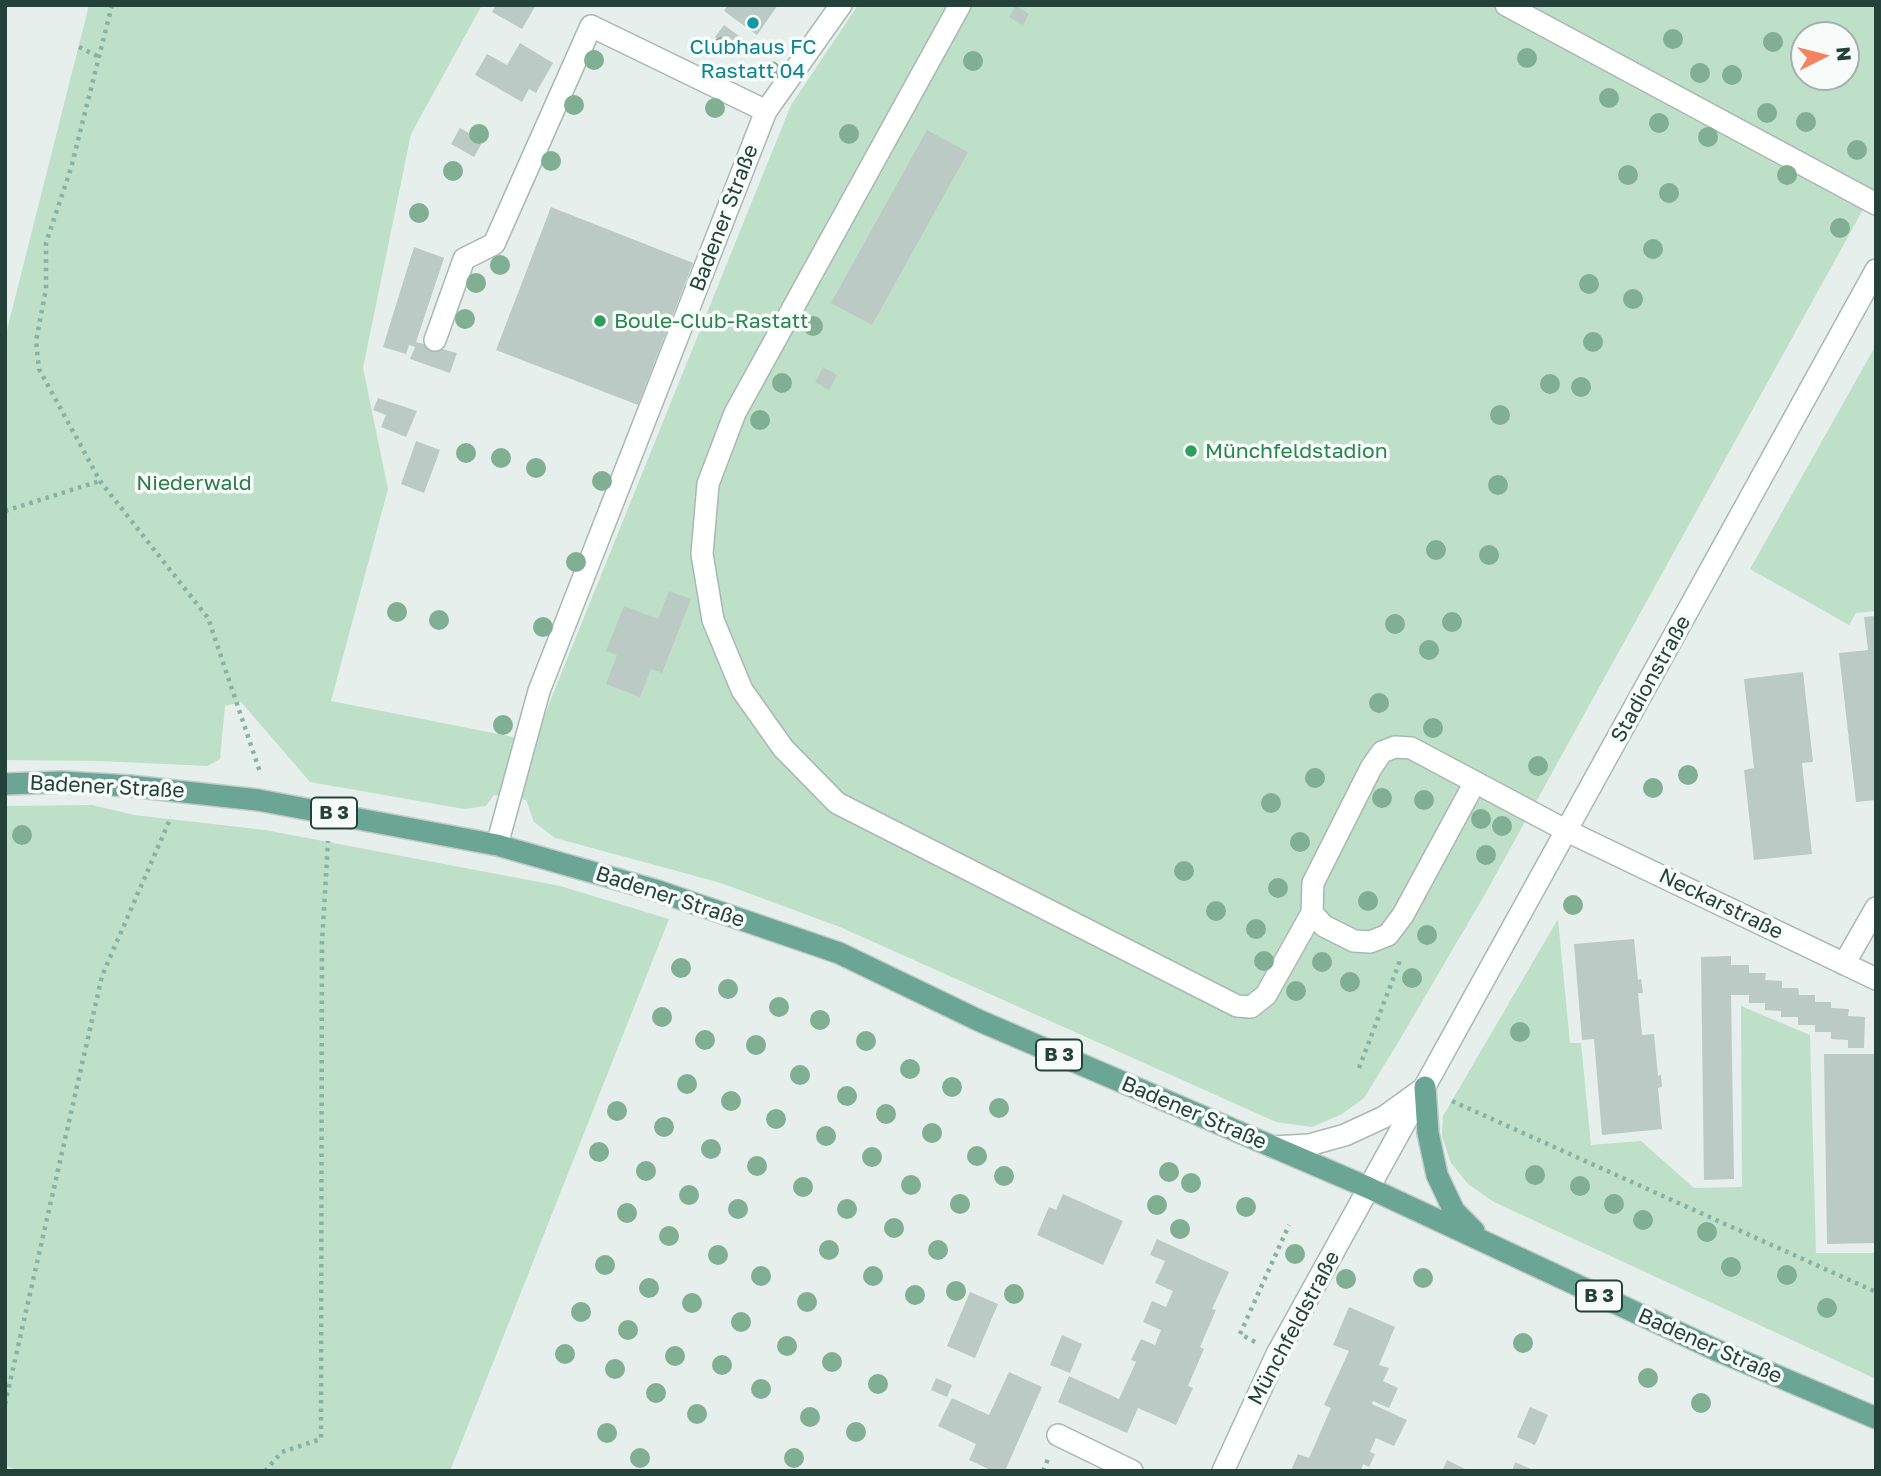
<!DOCTYPE html>
<meta charset="utf-8">
<style>
body{margin:0}
#map{position:relative;width:1881px;height:1476px;overflow:hidden;background:#e6efeb;font-family:"Golos Text",sans-serif}
canvas{display:block}
.frame{position:absolute;inset:0;border:7px solid #24423a;pointer-events:none}
.north{position:absolute;left:1790px;top:21px;width:70px;height:70px;box-sizing:border-box;background:#f7fbf9;border:2px solid #a3b1ad;border-radius:50%;rotate:84deg;font-size:19px;font-weight:700;line-height:28px;text-align:center;color:#24423a}
.north::after{content:'';display:block;margin:auto;width:24px;height:32px;background:#f4845f;clip-path:polygon(50% 0,100% 100%,50% 72%,0 100%)}
</style>
<div id="map">
<canvas width="1881" height="1476"></canvas>
<div class="frame"></div>
<div class="north">N</div>
</div>
<script>
const ctx = document.querySelector('canvas').getContext('2d');
ctx.lineJoin = 'round';
function fill(path, color) {
  ctx.fillStyle = color;
  ctx.fill(path, 'evenodd');
}
function poly(rows) {
  const path = new Path2D();
  for (const r of rows) {
    path.moveTo(r[0], r[1]);
    for (let i = 2; i < r.length; i += 2) path.lineTo(r[i], r[i + 1]);
  }
  return path;
}
function stroke(path, color, width, dash) {
  ctx.strokeStyle = color;
  ctx.lineWidth = width;
  ctx.lineCap = dash ? 'butt' : 'round';
  ctx.setLineDash(dash || []);
  ctx.stroke(path);
}
function write(font, color, halo, rows, align = 'center') {
  ctx.font = font + ' "Golos Text",sans-serif';
  ctx.lineWidth = 7;
  ctx.setLineDash([]);
  ctx.textBaseline = 'middle';
  ctx.strokeStyle = halo;
  ctx.fillStyle = color;
  for (const [text, x, y, turn = 0] of rows) {
    ctx.save();
    ctx.translate(x, y);
    ctx.rotate((+turn || 0) * Math.PI / 180);
    ctx.textAlign = isNaN(turn) ? turn : align;
    if (halo) ctx.strokeText(text, 0, 0);
    ctx.fillText(text, 0, 0);
    ctx.restore();
  }
}
const green = poly([
 [89,5,482,5,411,134,363,368,388,489,331,701,534,741,791,105,858,5,1876,5,1876,186,1484,896,1396,1046,1364,1098,1342,1114,1312,1127,1276,1122,840,927,721,883,555,838,534,822,526,800,494,795,486,806,464,809,310,782,241,702,225,706,220,759,208,766,100,761,5,760,5,338],
 [1804,35,1846,35,1846,77,1804,77],
 [1876,345,1876,611,1856,613,1849,625,1750,569],
 [92,805,134,815,265,830,560,886,669,919,450,1471,21,1471,5,1466,5,806],
 [1558,919,1570,1043,1581,1043,1591,1145,1641,1141,1694,1188,1742,1187,1741,1006,1810,1035,1816,1253,1876,1253,1876,1379,1494,1202,1468,1184,1451,1163,1442,1136,1443,1116]
]);
const building = poly([
 [496,5,536,5,522,29,492,12],
 [728,5,778,5,757,35,724,11],
 [1016,6,1029,14,1023,25,1009,17],
 [724,25,746,41,737,53,715,37],
 [520,43,553,63,536,93,529,89,522,102,475,75,487,54,507,65],
 [460,128,483,141,474,157,451,144],
 [927,130,968,152,872,325,831,303],
 [551,207,693,263,638,405,496,350],
 [414,247,444,258,416,342,457,353,450,373,410,359,415,347,409,345,406,354,383,347],
 [823,367,837,375,829,390,815,382],
 [378,398,417,411,406,437,381,427,386,415,373,410],
 [416,441,440,450,424,493,401,484],
 [669,591,691,599,662,673,651,669,640,697,606,684,617,655,606,651,624,606,658,619],
 [1876,616,1876,800,1856,802,1839,653,1868,650,1864,617],
 [1803,672,1813,762,1802,763,1812,854,1754,860,1744,770,1754,768,1744,679],
 [1634,939,1638,980,1641,979,1643,993,1638,993,1642,1035,1654,1034,1658,1076,1661,1075,1662,1087,1658,1088,1662,1129,1602,1135,1594,1039,1582,1040,1574,944],
 [1731,956,1731,965,1749,965,1749,973,1766,973,1765,980,1782,981,1782,988,1798,988,1799,995,1815,995,1815,1002,1831,1002,1831,1008,1849,1009,1848,1016,1865,1017,1864,1048,1848,1048,1848,1040,1831,1039,1831,1032,1815,1032,1815,1025,1798,1025,1798,1017,1781,1017,1781,1011,1765,1010,1765,1003,1749,1003,1749,995,1731,995,1734,1179,1704,1180,1701,957],
 [1824,1054,1876,1054,1876,1243,1827,1244],
 [1063,1194,1123,1221,1103,1265,1037,1235,1049,1207,1056,1210],
 [1157,1239,1229,1272,1212,1309,1216,1310,1200,1347,1204,1349,1188,1386,1193,1388,1176,1425,1138,1408,1127,1433,1058,1402,1069,1376,1119,1399,1136,1362,1131,1360,1141,1339,1155,1345,1161,1330,1143,1322,1152,1301,1166,1307,1173,1291,1155,1283,1165,1261,1150,1255],
 [970,1292,998,1304,975,1358,947,1346],
 [1349,1307,1395,1327,1379,1365,1389,1368,1383,1381,1398,1388,1389,1408,1373,1401,1372,1404,1407,1420,1394,1446,1376,1438,1370,1452,1375,1454,1369,1467,1363,1464,1361,1471,1291,1471,1298,1454,1309,1458,1331,1408,1324,1405,1349,1351,1333,1345],
 [1062,1335,1082,1344,1070,1373,1050,1365],
 [1009,1372,1042,1387,1005,1471,993,1471,969,1460,976,1444,938,1426,952,1398,989,1415],
 [936,1378,952,1385,947,1397,931,1390],
 [1530,1407,1548,1415,1535,1445,1517,1437],
 [1447,1460,1469,1471,1442,1471],
 [1515,1462,1535,1471,1512,1471]
]);
const path = poly([
 [112,5,71,168,46,243,46,289,36,341,39,369,100,481,208,618,260,772],
 [79,47,97,56],
 [5,511,100,481],
 [1359,1068,1401,958],
 [1452,1101,1876,1292],
 [1255,1342,1240,1334,1289,1225],
 [5,1404,102,976,171,817],
 [265,1471,282,1452,321,1439,322,943,328,841],
 [1043,1471,1048,1459]
]);
const minor = poly([
 [960,5,735,413,708,484,702,554,713,620,742,690,783,748,837,803,1237,1006,1251,1007,1266,995,1312,913,1313,883,1371,768,1382,752,1395,747,1411,748,1567,831,1876,979],
 [1506,5,1876,204],
 [766,111,841,5],
 [435,340,464,259,494,244,591,26,766,111,539,691,497,845],
 [1312,913,1324,926,1354,941,1370,942,1388,935,1403,915,1475,782],
 [1844,964,1876,908],
 [1273,1147,1309,1145,1345,1135,1384,1117,1420,1091],
 [1058,1435,1132,1471],
 [1223,1471,1277,1354,1876,270]
]);
const major = poly([
 [5,784,62,782,130,786,258,800,497,845,655,890,839,953,980,1021,1369,1188,1716,1350,1876,1418],
 [1425,1087,1428,1133,1437,1175,1454,1211,1474,1231]
]);
const trees = [
 [1673,39],
 [1773,42],
 [722,47],
 [1527,58],
 [594,60],
 [973,61],
 [771,71],
 [1700,73],
 [1732,75],
 [1609,98],
 [574,105],
 [715,108],
 [1767,113],
 [1806,122],
 [1659,123],
 [479,134],
 [849,134],
 [1708,137],
 [1857,150],
 [551,161],
 [453,171],
 [1628,175],
 [1787,175],
 [1669,193],
 [419,213],
 [1840,228],
 [1653,249],
 [500,265],
 [476,283],
 [1589,284],
 [1633,299],
 [465,319],
 [813,326],
 [1593,342],
 [782,383],
 [1550,384],
 [1581,387],
 [1500,415],
 [760,420],
 [466,453],
 [501,458],
 [536,468],
 [602,481],
 [1498,485],
 [1436,550],
 [1489,555],
 [576,562],
 [397,612],
 [439,620],
 [1452,622],
 [1395,624],
 [543,627],
 [1429,650],
 [1379,703],
 [503,725],
 [1433,728],
 [1538,766],
 [1688,775],
 [1315,778],
 [1653,788],
 [1382,798],
 [1424,800],
 [1271,803],
 [1481,819],
 [1502,826],
 [22,835],
 [1300,842],
 [1486,855],
 [1184,871],
 [1278,888],
 [1368,901],
 [1573,905],
 [1216,911],
 [1256,929],
 [1427,935],
 [1264,961],
 [1322,962],
 [681,968],
 [1412,978],
 [1350,982],
 [728,989],
 [1296,991],
 [779,1007],
 [662,1017],
 [820,1020],
 [1520,1032],
 [705,1040],
 [866,1041],
 [756,1045],
 [910,1069],
 [800,1075],
 [687,1084],
 [952,1087],
 [847,1096],
 [731,1101],
 [999,1108],
 [617,1111],
 [886,1114],
 [776,1119],
 [664,1127],
 [932,1133],
 [826,1136],
 [711,1149],
 [599,1152],
 [977,1156],
 [872,1157],
 [757,1166],
 [646,1171],
 [1169,1172],
 [1535,1175],
 [1004,1176],
 [1191,1183],
 [911,1185],
 [1580,1186],
 [803,1187],
 [689,1195],
 [960,1204],
 [1614,1204],
 [1157,1205],
 [1246,1207],
 [738,1209],
 [847,1209],
 [627,1213],
 [1643,1220],
 [894,1228],
 [1180,1229],
 [1707,1232],
 [669,1236],
 [829,1250],
 [938,1250],
 [1295,1254],
 [718,1255],
 [605,1265],
 [1731,1267],
 [1787,1275],
 [761,1276],
 [873,1276],
 [1423,1278],
 [1346,1279],
 [649,1288],
 [956,1291],
 [1014,1294],
 [915,1295],
 [807,1302],
 [692,1303],
 [1827,1308],
 [581,1312],
 [741,1322],
 [628,1330],
 [1523,1343],
 [787,1346],
 [565,1354],
 [675,1356],
 [832,1362],
 [722,1365],
 [615,1369],
 [1648,1378],
 [878,1384],
 [761,1389],
 [656,1393],
 [1701,1403],
 [697,1414],
 [810,1417],
 [856,1432],
 [607,1433],
 [640,1458],
 [794,1458]
];
const markers = [
 [753,23,7,"#0f9aa8"],
 [600,321,7,"#2e9e5b"],
 [1191,451,7,"#2e9e5b"]
];
const shields = [
 [334,813,46],
 [1059,1055,46],
 [1599,1296,46]
];
const shieldNames = [
 ["B 3",334,813],
 ["B 3",1059,1055],
 ["B 3",1599,1296]
];
const cultureNames = [
 ["Clubhaus FC",753,47],
 ["Rastatt 04",753,71]
];
const streetNames = [
 ["Badener Straße",724,218,-69],
 ["Stadionstraße",1651,679,-61],
 ["Badener Straße",107,787,3],
 ["Badener Straße",670,897,18],
 ["Neckarstraße",1721,904,26],
 ["Badener Straße",1194,1113,23],
 ["Münchfeldstraße",1294,1328,-62],
 ["Badener Straße",1710,1346,24]
];
const leisureNames = [
 ["Boule-Club-Rastatt",614,321],
 ["Münchfeldstadion",1205,451]
];
const parkNames = [
 ["Niederwald",194,483]
];
fill(green, '#bfe0c8');
fill(building, '#bbcac4');
stroke(minor, '#a8b8b2', 24);
stroke(major, '#c2cac8', 24);
stroke(path, '#86b3a5', 4.5, [3.5, 5]);
stroke(minor, '#fff', 21);
stroke(major, '#6aa596', 21);
ctx.fillStyle = '#80af93';
for (const [x, y] of trees) {
  ctx.beginPath();
  ctx.arc(x, y, 10, 0, 2 * Math.PI);
  ctx.fill();
}
for (const [x, y, r, color] of markers) {
  const dot = new Path2D();
  dot.arc(x, y, r, 0, 2 * Math.PI);
  ctx.fillStyle = color;
  ctx.fill(dot);
  stroke(dot, '#f7fbf9', 2.5);
}
for (const [x, y, w] of shields) {
  const box = new Path2D();
  box.roundRect(x - w / 2, y - 15.5, w, 31, 5);
  ctx.fillStyle = '#f7fbf9';
  ctx.fill(box);
  stroke(box, '#24423a', 2);
}
write('bold 19px', '#24423a', null, shieldNames);
write('21px', '#0d838f', '#f7fbf9', cultureNames);
write('21px', '#24423a', '#f7fbf9', streetNames);
write('21px', '#27864d', '#f7fbf9', leisureNames, 'left');
write('21px', '#2d7a4b', '#f7fbf9', parkNames);
</script>
